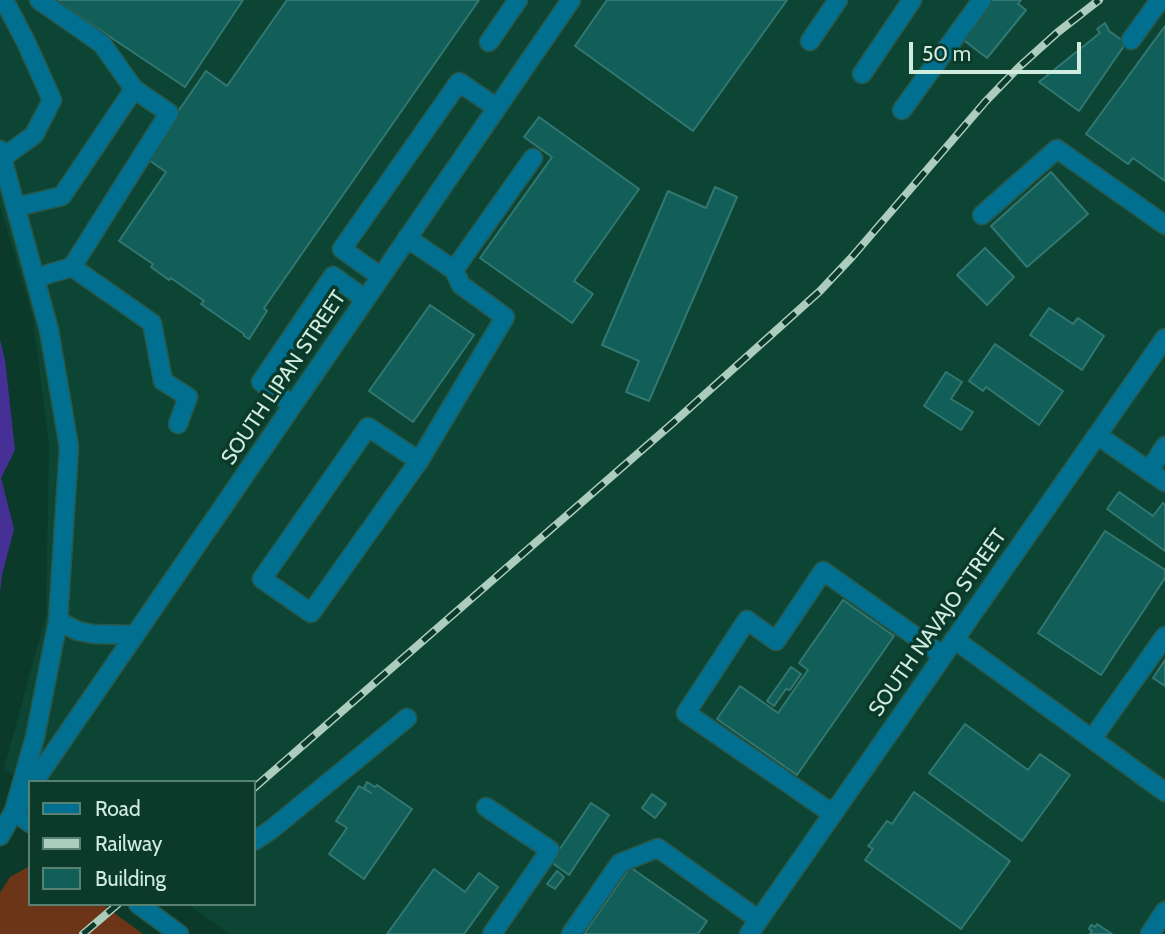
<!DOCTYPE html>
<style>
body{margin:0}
#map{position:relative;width:1165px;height:934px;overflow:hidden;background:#0b392a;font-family:Cabin,sans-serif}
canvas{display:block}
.legend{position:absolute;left:28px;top:780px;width:228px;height:126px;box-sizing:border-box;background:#0b392a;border:2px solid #598172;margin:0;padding:9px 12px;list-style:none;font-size:21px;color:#cfecdf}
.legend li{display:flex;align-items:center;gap:14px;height:35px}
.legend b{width:35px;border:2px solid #598172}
.scale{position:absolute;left:909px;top:42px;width:172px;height:32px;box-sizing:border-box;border:4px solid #cfecdf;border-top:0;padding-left:9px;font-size:21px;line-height:24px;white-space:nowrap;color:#cfecdf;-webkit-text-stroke:5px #0b392a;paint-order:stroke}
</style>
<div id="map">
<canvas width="1165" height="934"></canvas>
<ul class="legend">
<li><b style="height:9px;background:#006f90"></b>Road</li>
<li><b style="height:9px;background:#acccbe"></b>Railway</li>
<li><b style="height:19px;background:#125e58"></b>Building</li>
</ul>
<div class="scale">50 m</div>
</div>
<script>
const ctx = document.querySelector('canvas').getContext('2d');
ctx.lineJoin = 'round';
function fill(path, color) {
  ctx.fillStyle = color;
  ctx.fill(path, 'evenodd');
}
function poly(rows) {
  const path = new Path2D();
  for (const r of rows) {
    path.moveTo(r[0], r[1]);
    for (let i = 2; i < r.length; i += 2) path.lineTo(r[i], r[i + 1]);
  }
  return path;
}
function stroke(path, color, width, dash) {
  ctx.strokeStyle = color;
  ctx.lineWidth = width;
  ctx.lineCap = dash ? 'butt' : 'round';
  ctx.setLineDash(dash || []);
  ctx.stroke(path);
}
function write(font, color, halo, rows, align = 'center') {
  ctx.font = font + ' Cabin,sans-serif';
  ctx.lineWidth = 7;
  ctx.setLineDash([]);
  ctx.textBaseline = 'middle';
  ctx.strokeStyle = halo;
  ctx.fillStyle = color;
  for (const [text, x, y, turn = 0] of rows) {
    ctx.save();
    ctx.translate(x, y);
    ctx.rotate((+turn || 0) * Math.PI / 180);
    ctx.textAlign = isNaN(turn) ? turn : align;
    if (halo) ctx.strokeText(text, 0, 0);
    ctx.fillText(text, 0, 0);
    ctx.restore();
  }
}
const built = poly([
 [0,0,1165,0,1165,934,229,934,188,904,254,904,254,782,30,782,30,788,4,769,46,614,49,445,33,319,0,205]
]);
const green = poly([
 [30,866,30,904,102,904,143,934,0,934,0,893,10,877]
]);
const water = poly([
 [0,340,5,360,15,450,1,478,14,529,2,575,0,593]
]);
const building = poly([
 [55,0,243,0,185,87,55,0],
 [287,0,479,0,264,308,267,311,249,339,244,336,244,334,201,304,204,301,171,278,169,280,151,267,153,264,119,241,166,172,146,158,206,71,227,86,287,0],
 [607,0,787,0,693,131,575,46,607,0],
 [991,0,1021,0,1018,4,1026,10,987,58,961,38,991,0],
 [1105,23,1109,31,1126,43,1079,111,1039,82,1100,33,1097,29,1105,23],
 [1165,26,1165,181,1133,158,1128,164,1086,134,1165,26],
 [539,117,639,189,574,281,593,294,572,323,480,258,552,157,524,137,539,117],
 [1051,172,1088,214,1027,267,991,226,1051,172],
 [715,187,737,197,649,401,626,392,639,361,602,345,668,191,706,208,715,187],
 [985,248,1014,277,987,305,957,275,985,248],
 [430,305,474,335,413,422,369,391,430,305],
 [1049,308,1073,324,1078,318,1104,336,1082,370,1030,335,1049,308],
 [995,344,1063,391,1039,425,986,387,983,391,969,381,995,344],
 [946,372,962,382,951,399,973,412,961,430,924,406,946,372],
 [1119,492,1153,516,1163,503,1165,504,1165,551,1107,509,1119,492],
 [1105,531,1165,570,1165,578,1101,675,1038,633,1105,531],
 [843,600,894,636,797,775,717,719,740,686,778,713,808,670,799,663,843,600],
 [1165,660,1165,686,1153,678,1165,660],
 [791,667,801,674,790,690,786,689,774,706,767,701,791,667],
 [965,724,1028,770,1040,754,1070,775,1022,841,929,773,965,724],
 [367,782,375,787,377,785,412,809,364,879,329,854,347,828,336,821,359,786,371,793,364,788,367,782],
 [914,792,1010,861,961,929,865,860,873,849,868,846,870,844,887,821,892,824,914,792],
 [652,794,666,804,655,818,642,808,652,794],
 [591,803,609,815,569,875,551,862,591,803],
 [630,867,707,921,698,934,584,934,630,867],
 [434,869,465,892,479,873,498,887,464,934,387,934,434,869],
 [557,871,564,877,555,889,547,884,557,871],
 [1097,924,1112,934,1090,934,1092,931,1089,929,1091,925,1095,927,1097,924]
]);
const minor = poly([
 [1131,40,1160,0],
 [810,41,838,0],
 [489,42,518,0],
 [862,74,912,0],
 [902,110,982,0],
 [0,150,49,330,69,447,58,621,35,737,14,811,0,836],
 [2,158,34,135,52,100,26,42,4,0],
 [16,207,62,196,134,89],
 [982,215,1057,149,1165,225],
 [407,238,454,270,533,158],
 [72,267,152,323,163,381,188,397,178,424],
 [381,277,342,249,459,82,497,108],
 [35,278,72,267,169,113,134,89,102,44,39,0],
 [293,405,261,382,333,276,365,299],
 [1097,435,1165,482],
 [419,461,368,427,262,579,311,613,419,461,505,317,461,285,454,270],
 [1149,471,1165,446],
 [58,621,78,631,93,634,135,635],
 [954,639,1165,792],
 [1092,739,1165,636],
 [34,782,571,0],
 [21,801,14,811,30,823],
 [486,807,550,850,492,934],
 [833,814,686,713,747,620,776,641,823,571,943,656],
 [254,841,272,829,407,718],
 [138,904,179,934],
 [571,934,620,863,658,848,759,920],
 [749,934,1165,338],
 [1150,934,1165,911]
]);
const rail = poly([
 [254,788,674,422,820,291,852,257,986,101,1019,67,1058,32,1099,0],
 [83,934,118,904]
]);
const streetNames = [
 ["SOUTH LIPAN STREET",284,378,-56],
 ["SOUTH NAVAJO STREET",938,623,-55]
];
fill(built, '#0d4534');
fill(green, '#6d3517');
fill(water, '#463095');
fill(building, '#125e58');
stroke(building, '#327771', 2);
stroke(minor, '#2a5647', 21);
stroke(minor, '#006f90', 18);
stroke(rail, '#acccbe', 8);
stroke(rail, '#0b392a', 5, [16]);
write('21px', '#cfecdf', '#0b392a', streetNames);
</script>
